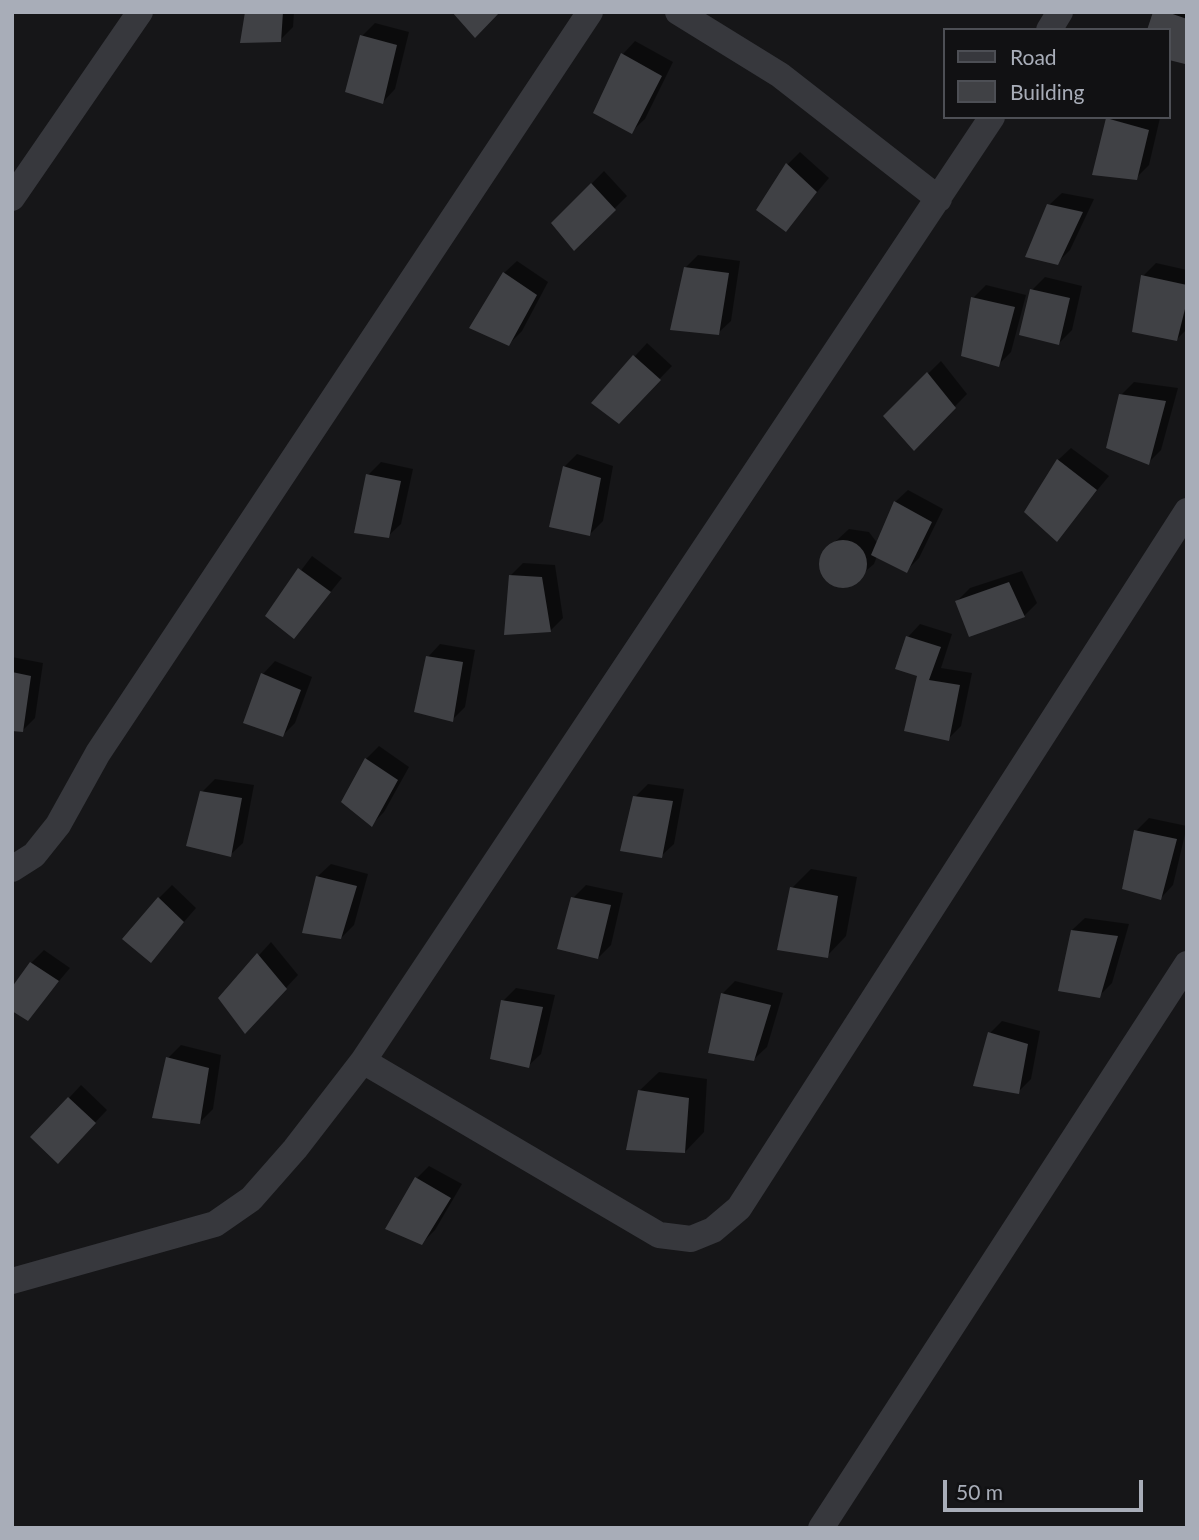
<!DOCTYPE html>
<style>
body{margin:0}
#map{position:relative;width:1199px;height:1540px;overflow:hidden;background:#161618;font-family:Lato,sans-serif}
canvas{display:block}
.frame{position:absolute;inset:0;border:14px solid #a8adb8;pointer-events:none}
.legend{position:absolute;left:943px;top:28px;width:228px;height:91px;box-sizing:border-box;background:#111113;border:2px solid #4d4f55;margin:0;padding:9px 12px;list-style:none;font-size:21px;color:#a8adb8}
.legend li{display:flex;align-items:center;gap:14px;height:35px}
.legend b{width:35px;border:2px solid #4d4f55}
.scale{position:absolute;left:943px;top:1480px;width:200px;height:32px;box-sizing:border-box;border:4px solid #a8adb8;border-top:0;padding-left:9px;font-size:21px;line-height:24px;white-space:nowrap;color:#a8adb8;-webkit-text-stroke:5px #111113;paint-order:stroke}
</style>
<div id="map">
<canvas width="1199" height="1540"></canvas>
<div class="frame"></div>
<ul class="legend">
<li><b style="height:9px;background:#37383d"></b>Road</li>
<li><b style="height:19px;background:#404145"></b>Building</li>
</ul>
<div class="scale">50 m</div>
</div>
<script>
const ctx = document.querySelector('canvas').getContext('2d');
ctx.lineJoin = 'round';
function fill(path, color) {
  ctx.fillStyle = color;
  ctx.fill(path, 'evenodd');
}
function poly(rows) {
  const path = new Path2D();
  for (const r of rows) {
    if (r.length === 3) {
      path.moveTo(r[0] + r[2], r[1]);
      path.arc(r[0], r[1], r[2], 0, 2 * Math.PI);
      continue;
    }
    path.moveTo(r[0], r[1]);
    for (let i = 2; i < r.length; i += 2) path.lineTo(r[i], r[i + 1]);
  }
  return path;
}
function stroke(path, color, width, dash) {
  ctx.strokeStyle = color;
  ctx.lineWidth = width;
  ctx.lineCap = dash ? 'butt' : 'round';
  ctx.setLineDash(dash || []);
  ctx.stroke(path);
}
const shadow = poly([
 [247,12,294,12,293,27,280,40],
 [1155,12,1187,12,1184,62,1169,30],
 [375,23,409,32,395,89,383,102,362,36],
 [635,41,673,62,645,119,632,131,595,112,623,54],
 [1110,117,1160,118,1149,165,1136,178],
 [800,152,829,178,785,230,758,210,788,164],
 [604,171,627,196,574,249,553,223],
 [1062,193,1094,199,1070,250,1057,263,1049,205],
 [698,255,740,261,731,321,718,333,685,268],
 [517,261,548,282,522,331,509,344,504,273],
 [1156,263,1187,270,1187,329,1177,339,1143,276],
 [1045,277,1082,286,1072,330,1059,343,1032,290],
 [986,285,1026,295,1011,352,998,365,973,298],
 [647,343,672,366,618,422,593,402],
 [941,361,967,394,914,448,885,416],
 [1134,382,1178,388,1161,450,1149,462,1121,395],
 [1071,448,1109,476,1056,540,1058,460],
 [577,454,613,466,603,521,590,534,564,467],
 [381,462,413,469,401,524,388,536,368,475],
 [908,490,943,509,919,558,906,571,877,556,874,564,848,586,833,584,822,574,824,552,849,529,869,532,878,544,895,502],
 [312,556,342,578,294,637,267,615],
 [523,563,555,565,563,618,550,631,510,576],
 [1022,571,1037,603,1024,616,957,601,970,588],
 [920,624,952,634,941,668,972,673,961,726,948,739,919,675,908,637],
 [440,644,475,650,465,707,452,720,428,657],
 [12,657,43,663,35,718,23,730,12,729],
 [275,661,312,677,295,723,283,735,263,674],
 [379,746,409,767,384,812,372,824,366,759],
 [215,779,254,785,243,843,230,855,202,792],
 [648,784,684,789,674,844,661,856,635,797],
 [1149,818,1187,826,1173,885,1161,898,1136,831],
 [331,864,368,874,354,925,341,938,304,932,318,876],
 [811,869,857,877,846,936,827,956,792,888],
 [172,885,196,908,151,960,159,898],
 [586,885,623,893,611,945,598,958,573,898],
 [1085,918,1129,924,1112,983,1099,996,1072,930],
 [271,942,298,975,257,1019,220,998],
 [44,950,70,968,27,1019,31,963],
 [735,981,783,993,767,1047,754,1059,722,994],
 [516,988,555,995,541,1054,528,1066,503,1001],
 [1002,1021,1040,1031,1031,1079,1018,1092,990,1033],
 [181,1045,221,1055,213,1109,200,1122,168,1058],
 [659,1072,707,1079,704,1132,685,1152,639,1091],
 [81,1085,107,1110,70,1149,69,1098],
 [429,1166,462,1184,435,1230,422,1243,416,1179]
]);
const building = poly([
 [245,12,283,12,281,42,240,43],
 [452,12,500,12,475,38],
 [1153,12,1167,12,1187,19,1185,64,1169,60,1169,30,1147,30],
 [360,35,397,45,383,104,345,92],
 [621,53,662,76,632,134,593,113],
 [1106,118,1149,130,1137,180,1092,175],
 [786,163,817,192,786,232,756,210],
 [591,183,616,210,574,251,551,223],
 [1047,204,1083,212,1058,265,1025,257],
 [684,267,729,273,719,335,670,330],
 [503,272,537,295,509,346,469,328],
 [1141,275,1187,285,1187,301,1177,341,1132,332],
 [1030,289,1070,298,1059,345,1019,335],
 [971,297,1015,307,999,367,961,356],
 [633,355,661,380,619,424,591,403],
 [927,372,956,408,914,451,883,416],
 [1119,394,1166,401,1149,465,1106,448],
 [1057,459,1097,490,1057,542,1024,512],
 [563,466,601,478,590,536,549,527],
 [366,474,401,481,389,538,354,533],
 [894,501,932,522,907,573,871,555],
 [843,564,24],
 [298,568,331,592,294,639,265,616],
 [509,575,542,577,551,632,504,635],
 [1009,582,1025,617,969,637,955,601],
 [906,636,941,647,929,680,960,685,949,741,904,731,917,676,895,669],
 [426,656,463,662,453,722,414,712],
 [12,672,31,676,23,732,12,731],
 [261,673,301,690,283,737,243,723],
 [365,758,398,780,372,827,341,802],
 [200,791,242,798,231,857,186,846],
 [633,796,673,801,662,858,620,851],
 [1134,830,1177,839,1161,900,1122,889],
 [316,876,357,886,341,939,302,933],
 [790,887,838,896,828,958,777,950],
 [158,897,184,922,151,963,122,939],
 [571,897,611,905,598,959,557,949],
 [1071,930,1118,936,1100,998,1058,991],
 [257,953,287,989,245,1034,218,998],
 [30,962,59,981,28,1021,12,1011,12,987],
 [721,993,771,1005,754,1061,708,1053],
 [501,1000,543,1007,529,1068,490,1059],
 [988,1032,1028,1044,1019,1094,973,1086],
 [166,1057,209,1068,200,1124,152,1118],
 [638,1090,689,1098,685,1153,626,1150],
 [68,1097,96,1123,58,1164,30,1137],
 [415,1177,451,1198,422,1245,385,1229]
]);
const minor = poly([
 [678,12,780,75,939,199],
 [1049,30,1060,12],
 [12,198,140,12],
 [12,869,34,855,58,825,98,753,590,12],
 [363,1061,659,1235,691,1239,713,1230,739,1208,1187,511],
 [12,1281,215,1224,251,1199,295,1149,363,1061,992,117],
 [821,1528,1187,964]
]);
fill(shadow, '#0007');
fill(building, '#404145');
stroke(minor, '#37383d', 26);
</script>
